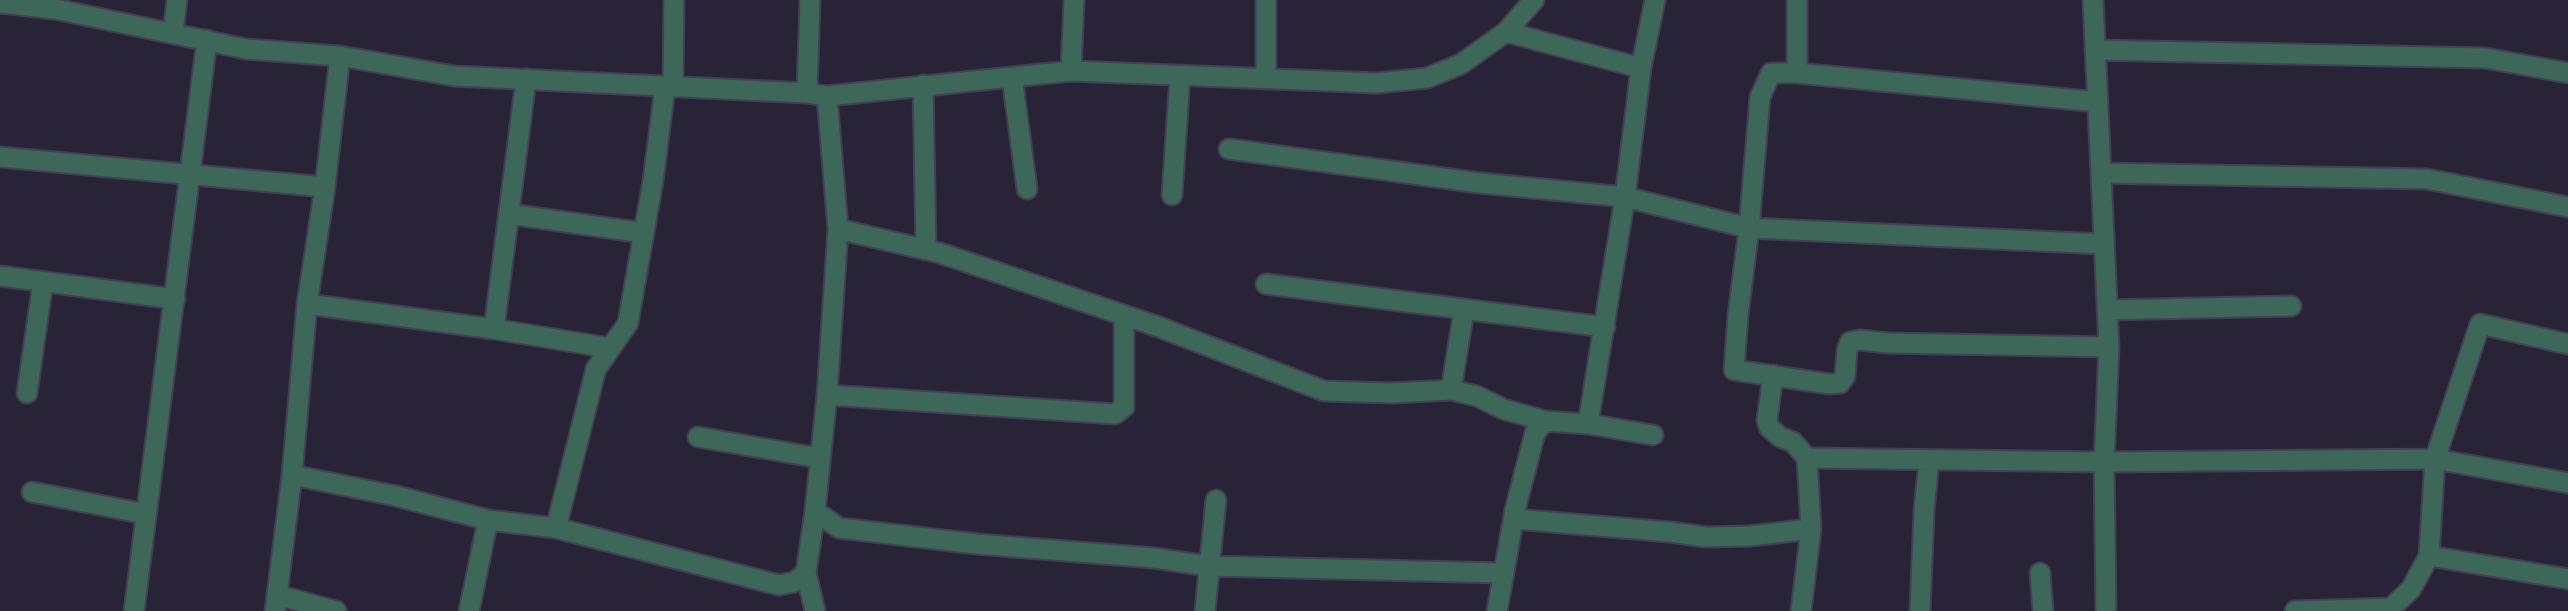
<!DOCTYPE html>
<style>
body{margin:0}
canvas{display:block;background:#282337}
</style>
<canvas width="2568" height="611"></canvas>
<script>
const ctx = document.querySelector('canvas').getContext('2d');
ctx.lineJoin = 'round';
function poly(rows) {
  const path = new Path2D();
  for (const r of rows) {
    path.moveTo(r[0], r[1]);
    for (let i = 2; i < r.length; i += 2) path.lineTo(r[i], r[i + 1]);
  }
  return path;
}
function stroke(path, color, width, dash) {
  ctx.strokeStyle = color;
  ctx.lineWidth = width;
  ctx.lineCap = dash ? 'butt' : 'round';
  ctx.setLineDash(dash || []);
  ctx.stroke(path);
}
const minor = poly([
 [1797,0,1797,73,2098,102],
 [2093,0,2109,347,2104,462,2106,611],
 [0,3,55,9,246,49,340,56,454,76,807,93,827,96,1071,71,1377,83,1427,78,1461,64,1506,32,1534,0],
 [173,32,177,0],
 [1506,32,1641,68],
 [2095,50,2485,58,2568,73],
 [1071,71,1074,0],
 [1797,73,1771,73,1760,97,1749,228,2104,244],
 [1012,77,1027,189],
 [1266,79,1266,0],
 [923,85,926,250],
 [673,87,674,0],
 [807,93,810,0],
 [827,96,838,229,827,395,815,511,839,528,977,544,1154,558,1208,566,1503,573],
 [1229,149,1480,183,1625,197,1749,228,1738,315,1734,370,1830,384,1840,383,1845,376,1847,350,1850,342,1860,340,1888,343,2109,347],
 [0,157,325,187],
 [2101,173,2427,179,2568,207],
 [1172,195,1180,76],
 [509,214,644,233],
 [838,229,940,253,1159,327,1324,391,1391,393,1451,390,1477,396,1503,409,1545,421],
 [0,276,175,299],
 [1266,284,1605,327],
 [307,304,494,329,610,348],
 [2107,310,2291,306],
 [494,329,526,79],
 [1773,375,1767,420,1769,427,1780,437,1793,442,1807,458,2104,462,2435,459,2568,483],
 [1451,390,1464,310],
 [27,393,43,282],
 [827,395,1115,414,1124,407,1124,316],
 [1588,424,1625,197,1641,68,1655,0],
 [698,437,819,458],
 [292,475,396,496,488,520],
 [32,492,146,514],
 [1514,519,1670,532,1706,537,1750,536,1811,529,1807,458],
 [556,528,779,585,794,582,806,573,815,511],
 [2429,556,2435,459,2480,324,2568,344],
 [806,573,815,611],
 [2040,573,2043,611],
 [277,595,336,611],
 [134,611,207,40],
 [275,611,292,475,307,304,325,187,340,56],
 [469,611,488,520,556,528,596,369,628,323,653,181,665,87],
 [1205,611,1216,500],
 [1497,611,1515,510,1535,433,1545,421,1588,424,1653,435],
 [1801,611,1811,529],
 [1920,611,1924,511,1929,461],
 [2295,611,2391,608,2411,589,2429,556,2568,579]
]);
stroke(minor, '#443f52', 23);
stroke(minor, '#3d6758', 19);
</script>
